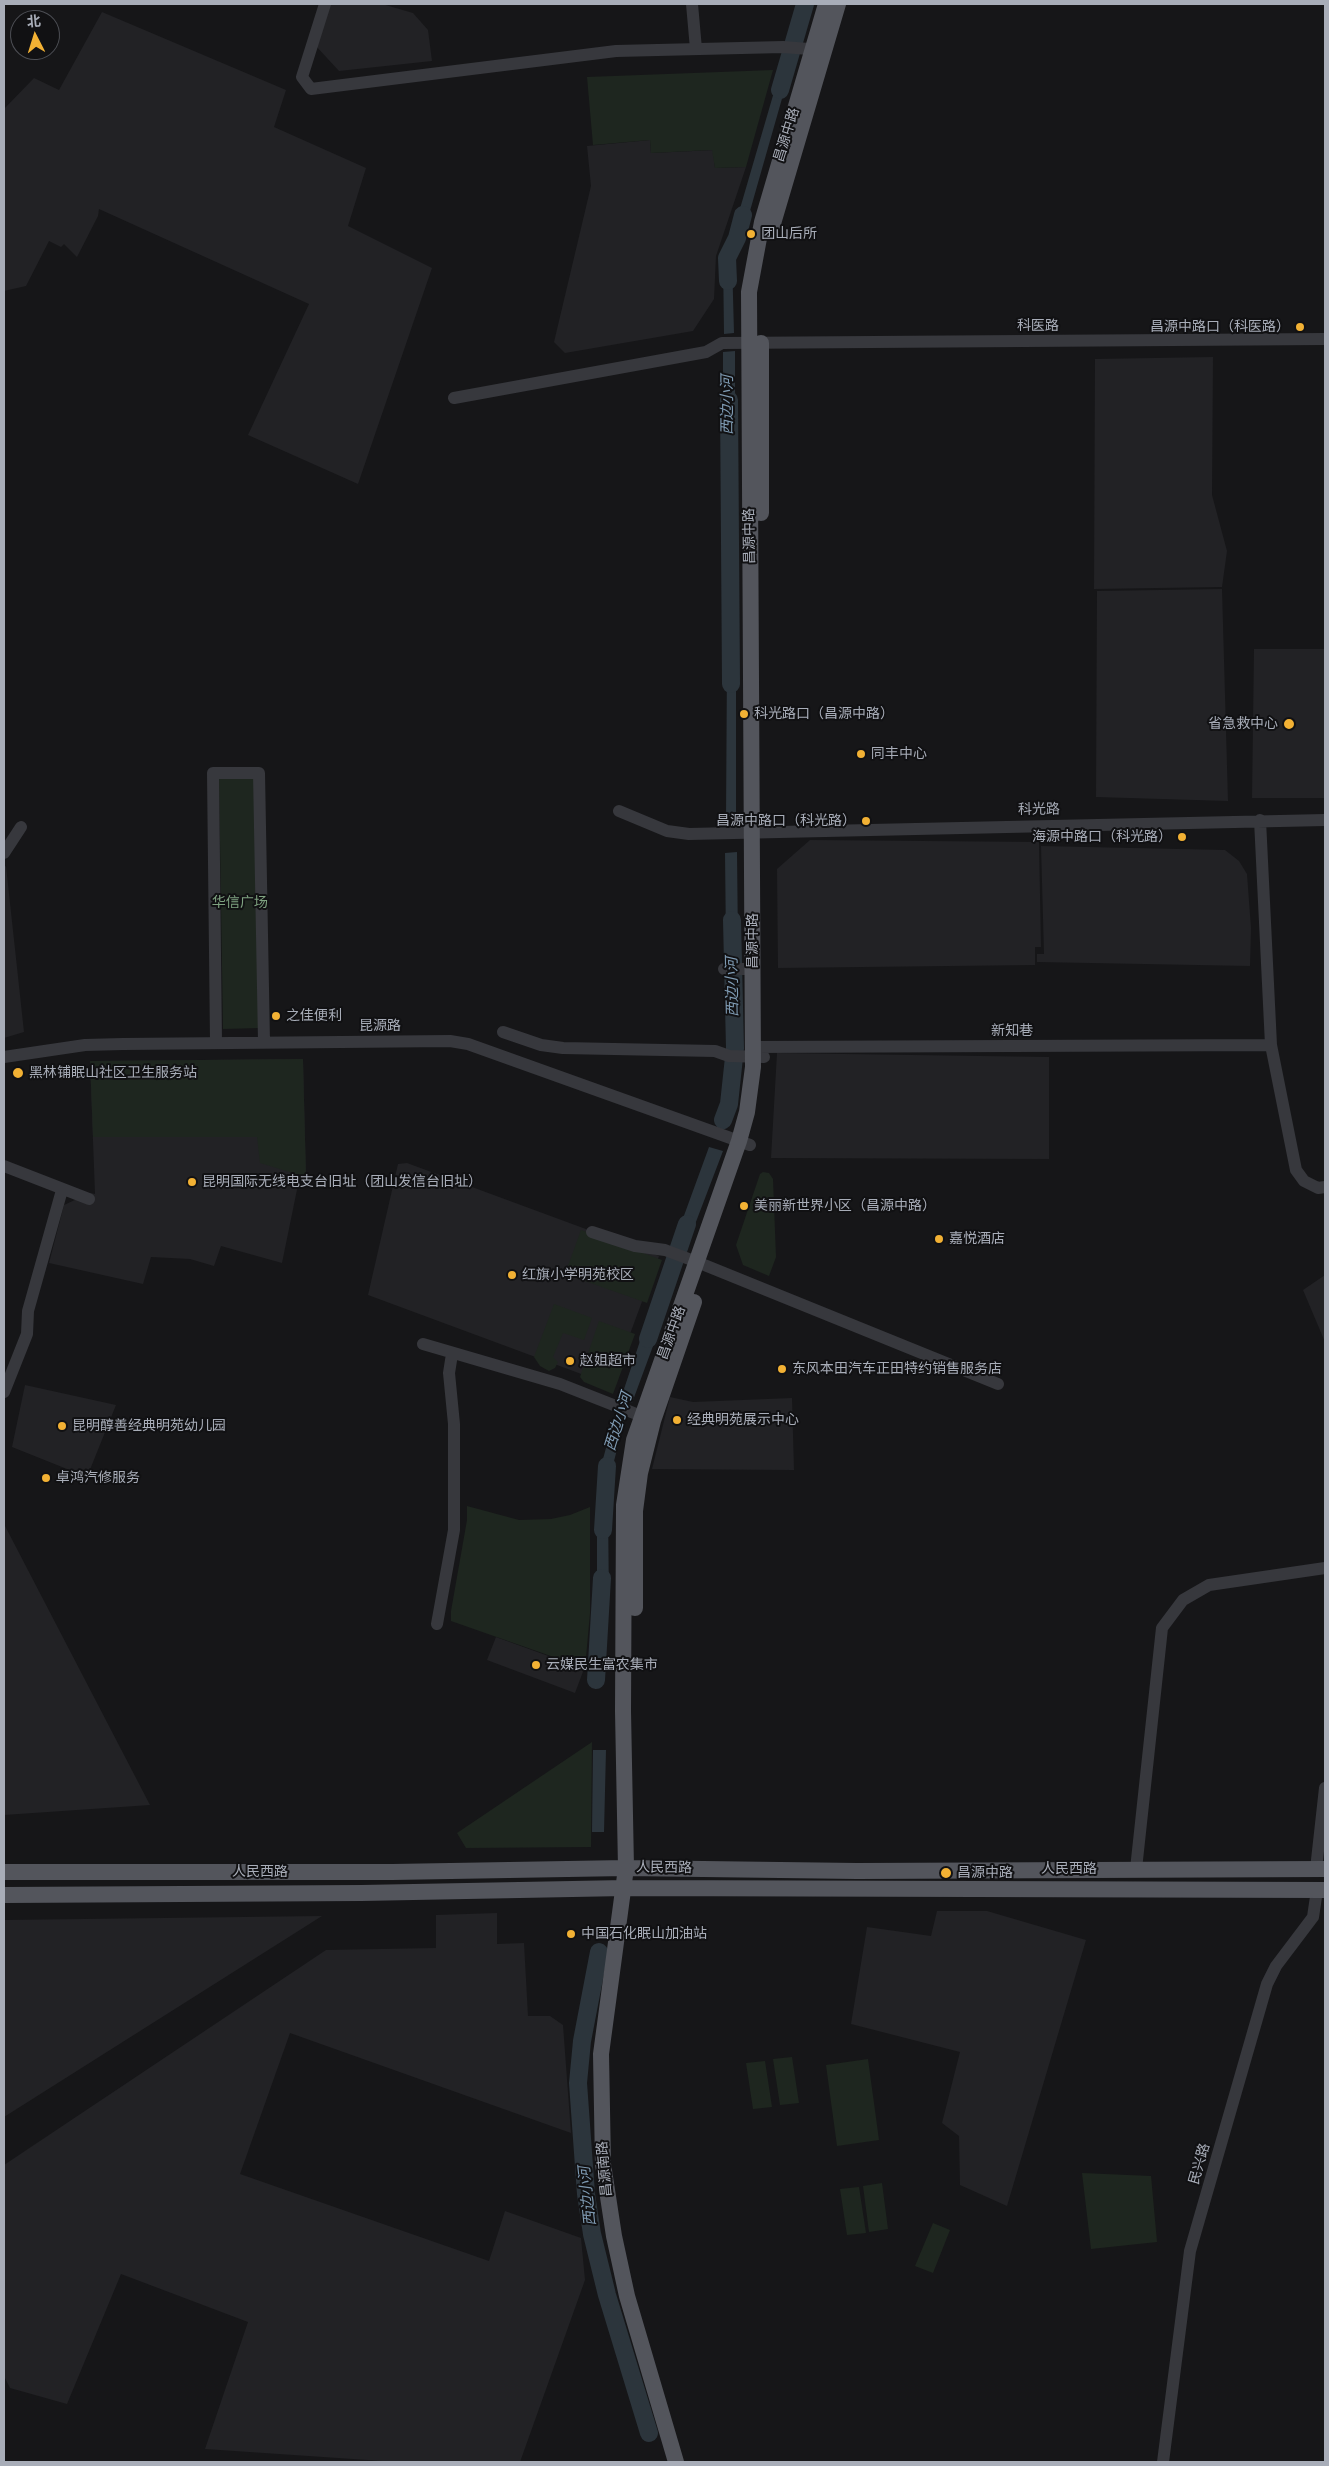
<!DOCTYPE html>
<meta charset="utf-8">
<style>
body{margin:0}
#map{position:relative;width:1329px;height:2466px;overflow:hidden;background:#161618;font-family:"Archivo Narrow","Noto Sans SC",sans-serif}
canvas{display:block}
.frame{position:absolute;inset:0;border:5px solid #a8adb8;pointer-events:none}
.north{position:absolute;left:10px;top:10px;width:50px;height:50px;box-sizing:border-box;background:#111113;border:1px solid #4d4f55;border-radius:50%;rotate:355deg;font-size:14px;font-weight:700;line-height:20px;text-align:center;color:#a8adb8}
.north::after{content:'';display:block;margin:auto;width:18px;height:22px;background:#f2b134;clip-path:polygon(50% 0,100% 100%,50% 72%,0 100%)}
</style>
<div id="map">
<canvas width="1329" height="2466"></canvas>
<div class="frame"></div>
<div class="north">北</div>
</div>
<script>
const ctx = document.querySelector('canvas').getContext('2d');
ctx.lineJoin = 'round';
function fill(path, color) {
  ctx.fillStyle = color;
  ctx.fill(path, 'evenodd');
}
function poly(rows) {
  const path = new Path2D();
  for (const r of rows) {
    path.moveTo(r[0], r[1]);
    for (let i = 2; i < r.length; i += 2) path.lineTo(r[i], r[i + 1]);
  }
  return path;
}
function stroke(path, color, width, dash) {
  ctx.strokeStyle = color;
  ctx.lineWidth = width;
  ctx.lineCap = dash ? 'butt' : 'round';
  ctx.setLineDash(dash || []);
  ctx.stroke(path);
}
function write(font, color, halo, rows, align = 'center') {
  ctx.font = font + ' "Archivo Narrow","Noto Sans SC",sans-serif';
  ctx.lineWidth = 4;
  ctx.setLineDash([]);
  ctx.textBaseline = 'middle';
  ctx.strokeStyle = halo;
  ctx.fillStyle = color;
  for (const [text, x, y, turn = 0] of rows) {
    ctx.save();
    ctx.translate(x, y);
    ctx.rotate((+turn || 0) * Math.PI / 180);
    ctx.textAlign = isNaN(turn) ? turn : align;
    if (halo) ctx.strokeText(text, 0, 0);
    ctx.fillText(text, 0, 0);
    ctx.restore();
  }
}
const built = poly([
 [329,4,382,4,413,13,428,30,432,61,339,71,315,45],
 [102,12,286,90,274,127,366,168,348,226,432,268,358,484,248,435,309,304,99,209,98,216,77,257,64,244,61,247,49,241,26,286,4,291,4,109,34,78,59,90],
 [650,140,651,153,713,150,715,168,746,167,716,256,714,299,693,331,565,353,554,342,591,186,587,146],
 [1213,357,1212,495,1227,551,1222,587,1094,589,1095,359],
 [1222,589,1228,801,1096,797,1097,591],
 [1254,649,1325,649,1325,798,1252,798],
 [810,840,1039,842,1041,947,1035,947,1035,965,778,968,777,869],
 [1041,846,1225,850,1239,861,1247,874,1251,928,1250,966,1037,962,1037,954,1044,954],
 [6,866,24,1032,4,1038,4,867],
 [777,1053,1049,1057,1049,1159,771,1158],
 [303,1059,306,1177,300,1175,282,1263,221,1246,214,1266,190,1259,151,1257,143,1284,49,1263,64,1205,90,1193,95,1194,90,1061],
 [407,1163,659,1256,611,1385,368,1295,398,1164],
 [1325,1275,1325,1342,1303,1290],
 [25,1385,116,1405,87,1477,12,1447],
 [670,1397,693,1402,792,1398,794,1470,652,1469],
 [4,1524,150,1805,4,1815],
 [496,1637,584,1669,575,1693,487,1660],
 [937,1911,987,1911,1086,1940,1007,2206,960,2185,959,2136,942,2123,960,2052,851,2024,867,1927,931,1936],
 [497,1913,497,1944,524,1943,528,2016,550,2016,563,2025,571,2133,290,2033,240,2174,489,2261,505,2211,581,2238,585,2280,520,2462,397,2462,205,2449,248,2322,121,2274,67,2404,10,2388,4,2376,4,2165,326,1950,436,1948,436,1915],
 [322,1916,4,2117,4,1920]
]);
const green = poly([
 [773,70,746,167,715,168,712,150,651,153,650,140,593,145,587,77],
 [219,778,256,778,260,1028,223,1029],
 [303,1059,306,1177,260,1163,257,1137,93,1137,90,1061],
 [763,1172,769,1173,773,1179,776,1257,769,1276,743,1265,736,1245,760,1174],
 [581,1230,662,1260,647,1303,565,1274],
 [554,1304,592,1318,584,1340,563,1333,553,1357,558,1362,555,1368,549,1371,540,1366,534,1357],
 [599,1321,635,1334,613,1394,584,1382,580,1377],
 [467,1506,519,1520,551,1519,570,1515,590,1507,590,1613,585,1668,451,1621,451,1611,467,1520],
 [592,1742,591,1847,466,1848,457,1833],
 [792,2057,799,2103,780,2105,773,2059],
 [868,2059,879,2140,837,2146,826,2065],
 [765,2061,772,2107,753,2109,746,2063],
 [1082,2173,1151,2176,1157,2242,1091,2249],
 [882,2183,888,2229,869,2232,863,2186],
 [859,2187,866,2233,847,2235,840,2189],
 [933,2223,950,2230,933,2273,915,2266]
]);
const water = poly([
 [798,4,812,4,805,26,791,27],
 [791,67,742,239,732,236,781,68],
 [723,257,732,259,734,333,724,334],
 [735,351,735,424,723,424,723,352],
 [723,434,734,434,735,502,724,502],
 [725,513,735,513,736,569,726,569],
 [734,581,738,644,728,644,725,582],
 [727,661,736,661,736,818,726,818],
 [737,852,738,943,726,944,725,853],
 [729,982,739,982,740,1049,730,1047],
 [728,1062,740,1064,729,1122,720,1119],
 [709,1147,723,1151,686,1248,674,1243],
 [668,1258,682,1262,665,1307,653,1303],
 [649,1314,663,1319,632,1403,621,1398],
 [615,1415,625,1418,612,1469,611,1489,599,1490,603,1459],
 [597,1507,608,1507,609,1603,597,1603],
 [595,1620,607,1620,602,1680,590,1680],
 [593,1750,606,1750,604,1832,592,1832]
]);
const river = poly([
 [780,90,805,4],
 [728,281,727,258,737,238,743,215],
 [729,400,731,684],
 [723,1120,729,1104,735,1048,732,920],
 [648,1339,687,1224],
 [603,1530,607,1466],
 [596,1680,602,1578],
 [599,1952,582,2041,578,2083,586,2194,592,2234,607,2295,649,2433]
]);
const minor = poly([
 [325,4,302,77,311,89,616,51,783,47,822,50],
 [692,4,696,49],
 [454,398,706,352,722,343,1325,339],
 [619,811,667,831,689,834,1325,820],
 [1260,820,1271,1045,1296,1170,1304,1181,1318,1188,1325,1187],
 [4,853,21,827],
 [724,969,753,969],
 [503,1032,541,1045,563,1048,715,1051,729,1056,764,1057],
 [216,1042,213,773,259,773,264,1042],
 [753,1047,1271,1045],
 [4,1057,85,1045,123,1044,450,1041,468,1044,750,1145],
 [4,1166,89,1199],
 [592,1232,635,1246,665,1250,697,1262,998,1384],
 [423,1344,560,1384,649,1419],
 [4,1392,27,1334,28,1311,62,1190],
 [437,1624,454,1530,454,1424,449,1373,452,1354],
 [1136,1869,1162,1628,1183,1600,1209,1585,1325,1568],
 [1316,1869,1325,1788],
 [1163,2462,1190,2251,1267,1984,1276,1966,1313,1917,1317,1890]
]);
const major = poly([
 [772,227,838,4],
 [761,343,761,513],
 [635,1608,635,1511,640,1473,653,1421,694,1302],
 [4,1872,392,1872,626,1868,857,1871,1325,1869],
 [4,1895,361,1893,625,1888,1325,1890],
 [676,2462,627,2296,614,2236,603,2164,601,2054,626,1868,623,1711,624,1505,634,1440,739,1141,747,1112,753,1067,749,292,762,222,826,4]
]);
const markers = [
 [751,234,5,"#f2b134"],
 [1300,327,5,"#f2b134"],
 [744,714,5,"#f2b134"],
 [1289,724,6,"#f2b134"],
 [861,754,5,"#f2b134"],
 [866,821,5,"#f2b134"],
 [1182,837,5,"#f2b134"],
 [276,1016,5,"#f2b134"],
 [18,1073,6,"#f2b134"],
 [192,1182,5,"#f2b134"],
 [744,1206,5,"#f2b134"],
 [939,1239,5,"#f2b134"],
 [512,1275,5,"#f2b134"],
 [570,1361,5,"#f2b134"],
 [782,1369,5,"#f2b134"],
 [677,1420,5,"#f2b134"],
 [62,1426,5,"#f2b134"],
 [46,1478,5,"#f2b134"],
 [536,1665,5,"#f2b134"],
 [946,1873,6,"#f2b134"],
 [571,1934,5,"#f2b134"]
];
const streetNames = [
 ["昌源中路",787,135,-73],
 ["科医路",1038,326],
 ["昌源中路",750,536,-91],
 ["科光路",1039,810,-1],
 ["昌源中路",753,941,-90],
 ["昆源路",380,1026],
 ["新知巷",1012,1031],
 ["昌源中路",672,1333,-70],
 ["人民西路",664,1868,1],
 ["人民西路",1069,1869],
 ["人民西路",260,1872],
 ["民兴路",1200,2164,-74],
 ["昌源南路",605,2169,-95]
];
const poiNames = [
 ["团山后所",761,234],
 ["昌源中路口（科医路）",1290,327,"right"],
 ["科光路口（昌源中路）",754,714],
 ["省急救中心",1278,724,"right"],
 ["同丰中心",871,754],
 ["昌源中路口（科光路）",856,821,"right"],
 ["海源中路口（科光路）",1172,837,"right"],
 ["之佳便利",286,1016],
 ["黑林铺眠山社区卫生服务站",29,1073],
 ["昆明国际无线电支台旧址（团山发信台旧址）",202,1182],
 ["美丽新世界小区（昌源中路）",754,1206],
 ["嘉悦酒店",949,1239],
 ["红旗小学明苑校区",522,1275],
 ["赵姐超市",580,1361],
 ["东风本田汽车正田特约销售服务店",792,1369],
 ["经典明苑展示中心",687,1420],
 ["昆明醇善经典明苑幼儿园",72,1426],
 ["卓鸿汽修服务",56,1478],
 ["云媒民生富农集市",546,1665],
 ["昌源中路",957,1873],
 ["中国石化眠山加油站",581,1934]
];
const parkNames = [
 ["华信广场",240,903]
];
const waterNames = [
 ["西边小河",728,405,-90],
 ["西边小河",733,987,-91],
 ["西边小河",619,1422,-73],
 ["西边小河",588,2196,-96]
];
fill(built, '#222225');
fill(green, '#1e261f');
fill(water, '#2c353c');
stroke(river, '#2c353c', 18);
stroke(minor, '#37383d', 12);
stroke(major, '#53555c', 16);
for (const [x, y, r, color] of markers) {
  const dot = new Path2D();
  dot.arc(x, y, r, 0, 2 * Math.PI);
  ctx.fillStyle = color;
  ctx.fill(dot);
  stroke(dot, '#111113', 2);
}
write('14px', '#a8adb8', '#111113', streetNames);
write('14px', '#a8adb8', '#111113', poiNames, 'left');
write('14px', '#7fa381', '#111113', parkNames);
write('italic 15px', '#7f9bb3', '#111113', waterNames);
</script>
